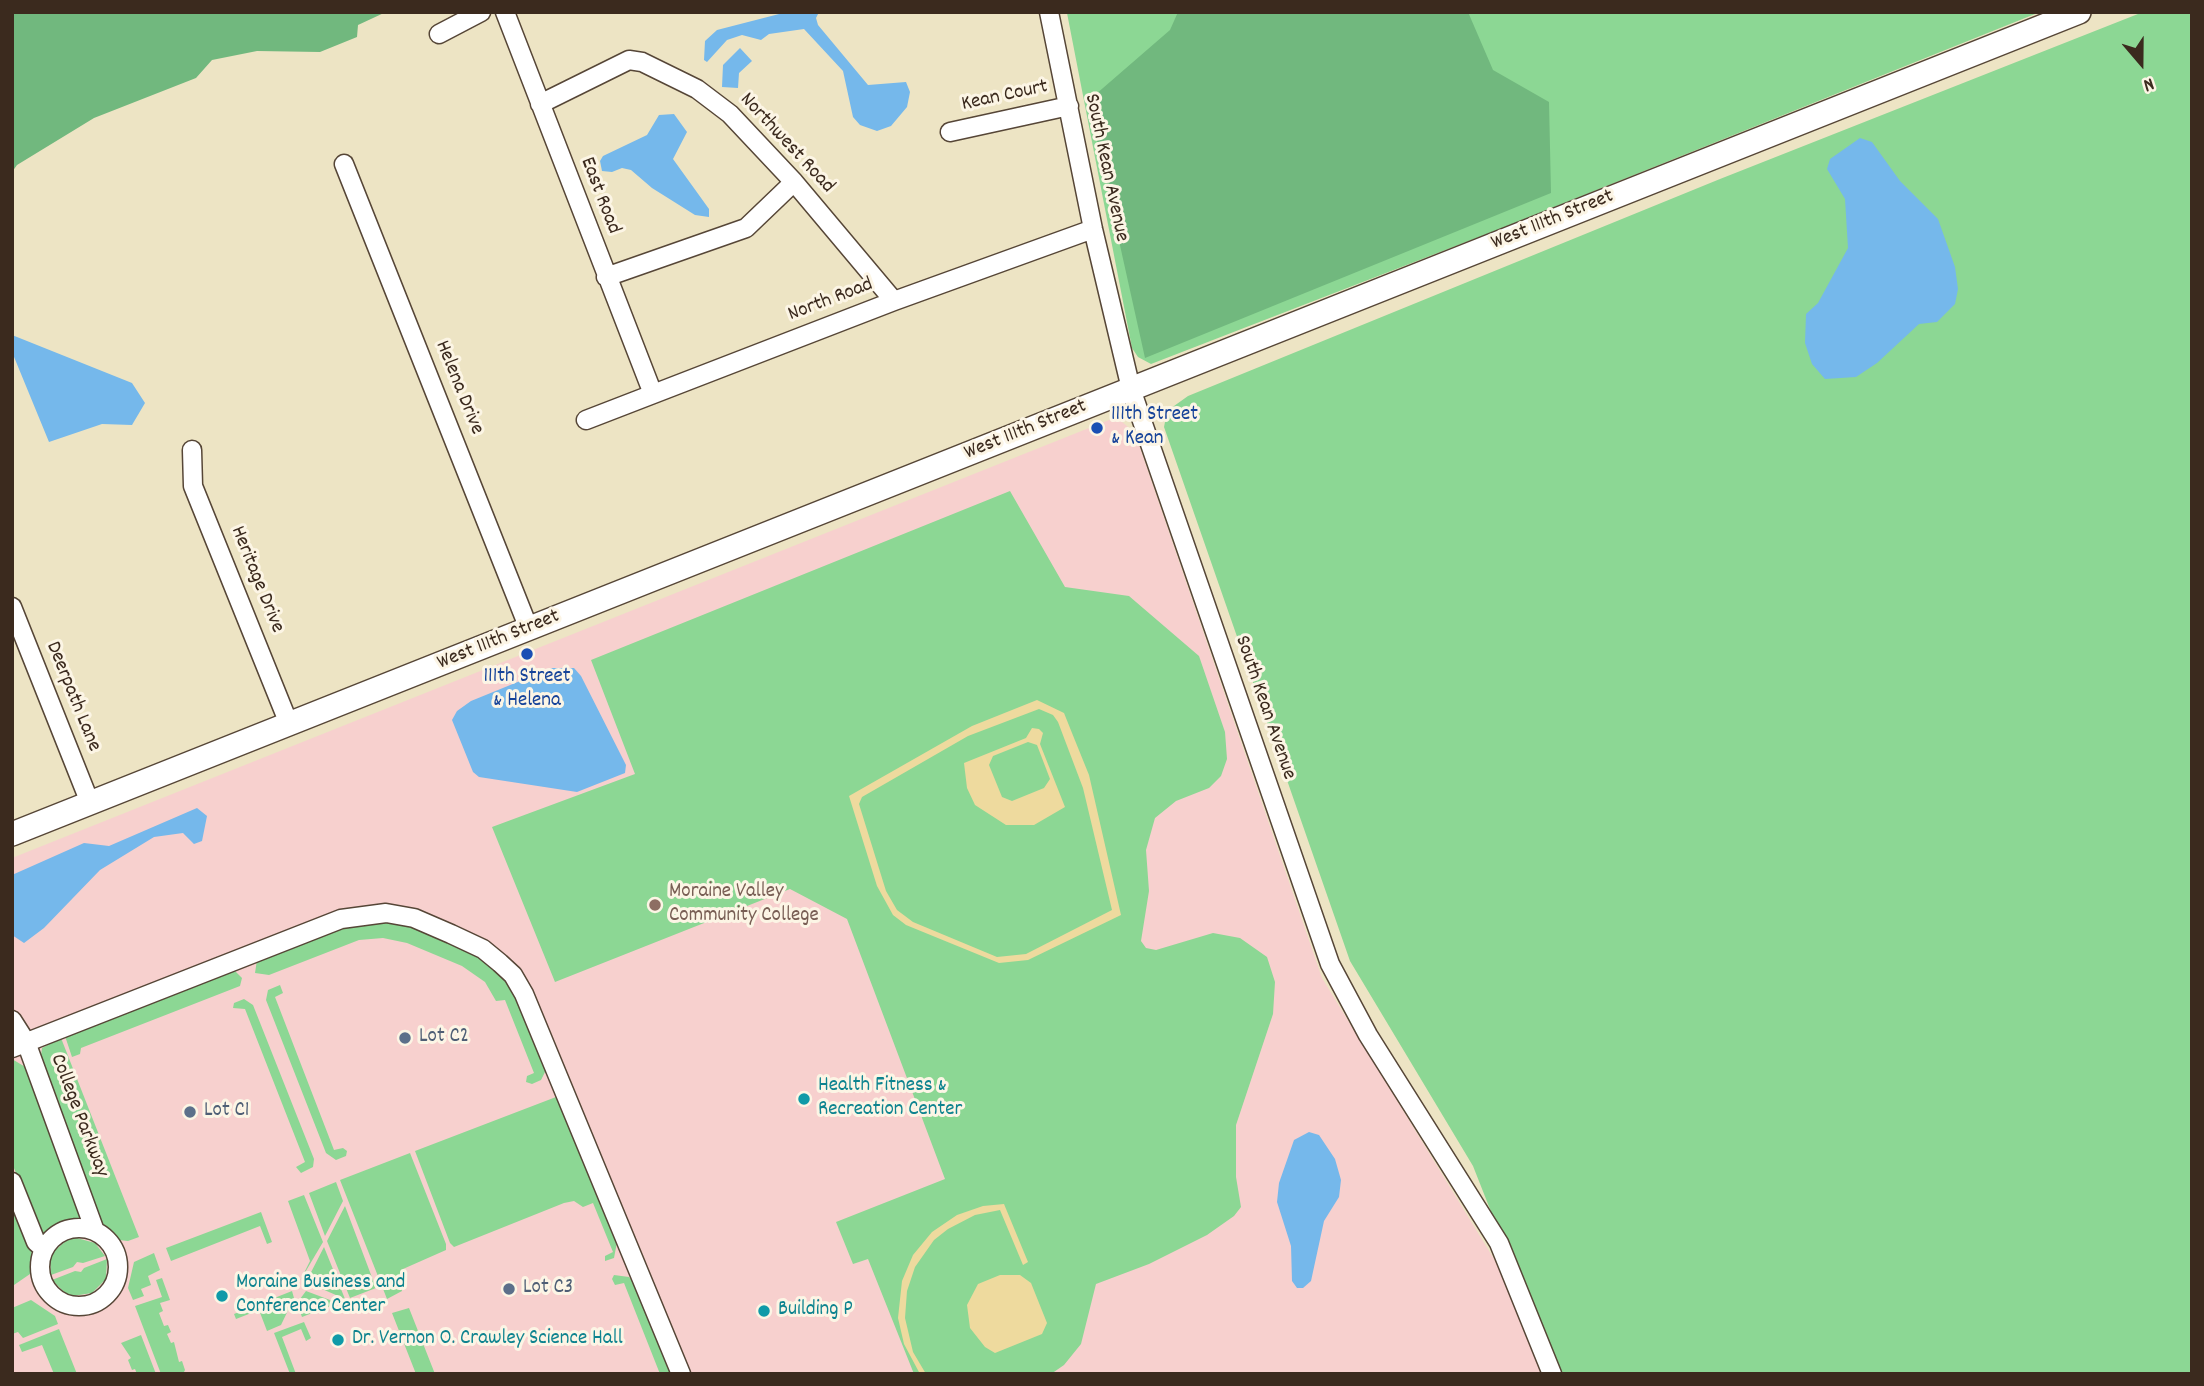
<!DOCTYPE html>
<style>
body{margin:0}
#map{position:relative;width:2204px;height:1386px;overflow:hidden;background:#ede4c4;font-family:Dekko,sans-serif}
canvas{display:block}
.frame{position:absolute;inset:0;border:14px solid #3b2a1e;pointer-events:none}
.north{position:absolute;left:2106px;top:28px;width:70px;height:70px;-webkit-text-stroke:5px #fcf5e5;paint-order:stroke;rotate:160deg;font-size:19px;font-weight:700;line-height:28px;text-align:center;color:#3b2a1e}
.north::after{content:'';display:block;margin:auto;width:24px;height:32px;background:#3b2a1e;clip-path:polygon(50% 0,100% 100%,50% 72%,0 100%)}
</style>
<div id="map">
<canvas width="2204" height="1386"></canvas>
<div class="frame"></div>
<div class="north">N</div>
</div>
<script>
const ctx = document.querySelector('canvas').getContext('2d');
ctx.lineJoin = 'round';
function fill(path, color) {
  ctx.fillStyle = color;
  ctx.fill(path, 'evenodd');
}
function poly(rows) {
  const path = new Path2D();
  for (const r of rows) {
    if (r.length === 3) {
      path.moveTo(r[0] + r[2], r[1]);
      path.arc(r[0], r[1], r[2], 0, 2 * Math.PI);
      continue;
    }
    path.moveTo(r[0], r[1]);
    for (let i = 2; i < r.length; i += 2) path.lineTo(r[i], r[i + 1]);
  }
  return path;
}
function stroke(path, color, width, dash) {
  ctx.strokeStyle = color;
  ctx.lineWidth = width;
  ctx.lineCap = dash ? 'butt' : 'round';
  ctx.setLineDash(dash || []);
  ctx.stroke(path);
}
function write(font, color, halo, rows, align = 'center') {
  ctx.font = font + ' Dekko,sans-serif';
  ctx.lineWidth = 6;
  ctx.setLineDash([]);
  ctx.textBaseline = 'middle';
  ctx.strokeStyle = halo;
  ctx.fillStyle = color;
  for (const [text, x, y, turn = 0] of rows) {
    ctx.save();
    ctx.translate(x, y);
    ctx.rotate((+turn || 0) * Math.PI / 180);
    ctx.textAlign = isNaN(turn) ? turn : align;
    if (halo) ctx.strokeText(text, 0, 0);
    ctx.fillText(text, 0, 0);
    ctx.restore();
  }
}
const built = poly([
 [1109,420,1121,421,1135,433,1322,978,1494,1259,1520,1314,1543,1374,12,1374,12,858]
]);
const green = poly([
 [2040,12,1497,230,1151,364,1138,357,1132,348,1067,13],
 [2143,12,2192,12,2192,1374,1555,1374,1473,1166,1350,961,1164,427,1165,422,1174,406,1188,396,1720,179],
 [1010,491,1065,587,1129,596,1199,656,1225,732,1227,759,1221,776,1209,788,1176,801,1155,818,1146,850,1149,891,1141,941,1146,948,1156,950,1213,933,1240,938,1267,957,1275,982,1273,1014,1236,1125,1236,1177,1241,1207,1234,1216,1207,1235,1149,1264,1096,1284,1081,1344,1064,1365,1051,1374,914,1374,868,1259,853,1264,836,1222,945,1179,847,919,790,889,555,982,492,827,635,774,591,660],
 [384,921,411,927,450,942,482,959,501,974,520,1004,546,1070,541,1080,532,1084,526,1082,527,1076,534,1073,505,1000,496,1001,485,982,462,966,407,943,383,938,359,940,269,975,255,973,257,960,342,927],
 [234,970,242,978,240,986,81,1048,80,1054,72,1057,65,1036],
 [280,985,283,993,275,997,334,1150,343,1148,347,1151,346,1156,336,1160,326,1153,266,1000,268,990],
 [244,999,253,1005,314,1159,313,1167,301,1173,296,1167,305,1162,245,1009,233,1008,234,1003],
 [61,1038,139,1237,128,1241,119,1240,103,1225,40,1063,42,1048],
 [12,1059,27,1068,82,1220,58,1224,43,1235,39,1232,12,1163],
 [556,1097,617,1242,614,1258,605,1261,605,1256,613,1252,593,1203,583,1207,574,1201,564,1203,454,1247,450,1243,415,1151],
 [410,1153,446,1244,446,1250,403,1269,400,1280,402,1291,387,1299,340,1180],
 [336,1182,343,1201,325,1236,309,1193],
 [304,1195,323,1242,300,1281,310,1261,288,1201],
 [12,1201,33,1256,30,1274,14,1285],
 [345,1206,376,1288,350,1298,327,1241],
 [261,1212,272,1242,267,1244,260,1226,171,1261,166,1248],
 [77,1238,95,1243,105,1256,83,1263,77,1262,73,1267,51,1275,50,1261,53,1252,67,1240],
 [324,1247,345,1299,306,1282],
 [154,1253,160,1270,148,1276,151,1285,141,1289,144,1296,133,1300,128,1288,134,1262],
 [107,1259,106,1279,92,1293,73,1296,65,1293,52,1280,75,1271,81,1272,84,1268],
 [614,1275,629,1277,637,1287,671,1374,660,1374,624,1283,615,1285,612,1279],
 [162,1278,170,1300,160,1303,163,1311,159,1313,164,1326,168,1325,171,1332,167,1334,171,1343,174,1342,179,1362,182,1361,185,1370,183,1374,161,1374,135,1306,162,1297,156,1280],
 [292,1291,294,1298,281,1325,267,1331,259,1310,236,1319,234,1314],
 [306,1291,338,1303,302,1317,297,1303],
 [31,1300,55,1316,58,1324,23,1338,18,1332,12,1334,12,1308],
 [409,1308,435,1374,416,1374,392,1313],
 [304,1322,311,1338,306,1341,301,1329,282,1337,296,1374,290,1374,274,1333],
 [59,1329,77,1374,54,1374,42,1345,22,1352,19,1345],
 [141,1335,156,1374,137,1374,135,1369,132,1370,128,1360,131,1358,121,1343]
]);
const forest = poly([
 [12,12,386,12,358,25,357,37,320,52,257,51,212,60,196,78,94,118,17,165,12,172],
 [1178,12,1468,12,1493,70,1549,102,1551,193,1145,358,1088,101,1170,30]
]);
const sand = poly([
 [1037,700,1064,713,1072,733,1089,775,1121,915,1028,960,999,963,906,925,893,915,877,886,849,796,972,726],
 [1039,709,1053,715,1058,722,1083,788,1112,910,1026,954,997,957,913,922,897,910,886,891,859,804,862,797,968,736],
 [1032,728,1039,729,1043,733,1040,744,1065,807,1034,825,1006,825,975,805,967,788,964,763,1026,738],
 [1028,742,1037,745,1050,779,1044,788,1012,801,1002,797,989,765,993,756],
 [1004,1204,1028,1262,1023,1265,1000,1210,975,1215,948,1229,934,1240,915,1267,907,1291,905,1318,913,1352,926,1374,920,1374,904,1344,898,1318,902,1281,913,1255,932,1232,957,1215,983,1206],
 [1000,1275,1020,1275,1031,1283,1047,1323,1042,1334,995,1353,985,1347,970,1328,967,1305,978,1284]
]);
const water = poly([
 [819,12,816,18,818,25,868,85,906,82,910,92,907,107,891,126,877,131,860,125,853,117,843,71,804,29,769,34,761,40,742,35,727,40,707,62,704,60,705,41,717,30,783,13],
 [740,48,752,61,739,73,738,88,722,87,723,65],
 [674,114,687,132,673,159,709,209,709,217,695,215,652,188,631,170,622,168,612,172,602,171,600,161,603,156,647,135,659,115],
 [1860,138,1872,142,1900,181,1938,219,1955,267,1958,289,1955,304,1937,322,1919,324,1877,363,1856,377,1825,379,1812,364,1805,343,1806,314,1818,303,1848,248,1845,199,1827,169,1830,159],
 [12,335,132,383,145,403,132,425,102,424,49,442,12,352],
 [552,668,574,668,581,676,626,765,625,773,577,792,479,777,473,772,452,720,457,711,471,701],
 [197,808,207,816,202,841,194,844,183,833,154,837,100,870,44,928,24,943,12,935,12,875,84,843,109,846],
 [1309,1132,1319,1135,1335,1159,1341,1180,1339,1197,1324,1221,1311,1281,1303,1288,1297,1288,1292,1281,1291,1246,1277,1202,1279,1183,1294,1140]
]);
const minor = poly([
 [505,12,653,394],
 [1049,12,1093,229,1131,389,1330,964,1368,1035,1499,1243,1552,1374],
 [439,34,481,12],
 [540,104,629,60,642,62,697,89,730,114,794,182,894,301],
 [950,132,1069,106],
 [344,164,529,629],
 [606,277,746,228,794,182],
 [586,420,894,301,1093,229],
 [192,450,193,486,289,724],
 [12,607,90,803],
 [12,1020,26,1042,95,1231],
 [12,1048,341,919,386,913,414,918,451,934,483,949,500,963,513,975,524,994,681,1374],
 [12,1182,36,1242,44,1249],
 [79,1267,39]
]);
const major = poly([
 [12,834,2079,12]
]);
const markers = [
 [1097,428,7,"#1a4fb4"],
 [527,654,7,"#1a4fb4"],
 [655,905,7,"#8d6e63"],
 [405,1038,7,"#5c6f8a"],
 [804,1099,7,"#0f9aa8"],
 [190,1112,7,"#5c6f8a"],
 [509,1289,7,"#5c6f8a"],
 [222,1296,7,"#0f9aa8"],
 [764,1311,7,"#0f9aa8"],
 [338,1340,7,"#0f9aa8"]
];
const streetNames = [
 ["Kean Court",1005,97,-12],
 ["Northwest Road",786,144,47],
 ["South Kean Avenue",1105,168,78],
 ["East Road",599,196,69],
 ["West 111th Street",1553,221,-22],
 ["North Road",831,301,-21],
 ["Helena Drive",458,388,68],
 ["West 111th Street",1026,431,-22],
 ["Heritage Drive",256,580,68],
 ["West 111th Street",499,641,-22],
 ["Deerpath Lane",72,697,68],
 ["South Kean Avenue",1264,708,71],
 ["College Parkway",78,1116,69]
];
const transitNames = [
 ["111th Street",1111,416],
 ["& Kean",1111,440],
 ["111th Street",527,678,"center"],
 ["& Helena",527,702,"center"]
];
const educationNames = [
 ["Moraine Valley",669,893],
 ["Community College",669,917]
];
const serviceNames = [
 ["Lot C2",419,1038],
 ["Lot C1",204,1112],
 ["Lot C3",523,1289]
];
const cultureNames = [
 ["Health Fitness &",818,1087],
 ["Recreation Center",818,1111],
 ["Moraine Business and",236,1284],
 ["Conference Center",236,1308],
 ["Building P",778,1311],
 ["Dr. Vernon O. Crawley Science Hall",352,1340]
];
fill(built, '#f7d0ce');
fill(green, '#8cd794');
fill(forest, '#71b87e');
fill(sand, '#eeda9e');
fill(water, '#75b8eb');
stroke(minor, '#564637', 21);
stroke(major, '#564637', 26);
stroke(minor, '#fff', 18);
stroke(major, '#fff', 23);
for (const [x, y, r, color] of markers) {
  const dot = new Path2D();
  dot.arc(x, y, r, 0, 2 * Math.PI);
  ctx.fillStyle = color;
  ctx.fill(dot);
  stroke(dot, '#fcf5e5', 2.5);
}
write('21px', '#3b2a1e', '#fcf5e5', streetNames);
write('21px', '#164399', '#fcf5e5', transitNames, 'left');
write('21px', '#785e54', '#fcf5e5', educationNames, 'left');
write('21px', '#4e5e75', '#fcf5e5', serviceNames, 'left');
write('21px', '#0d838f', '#fcf5e5', cultureNames, 'left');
</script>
